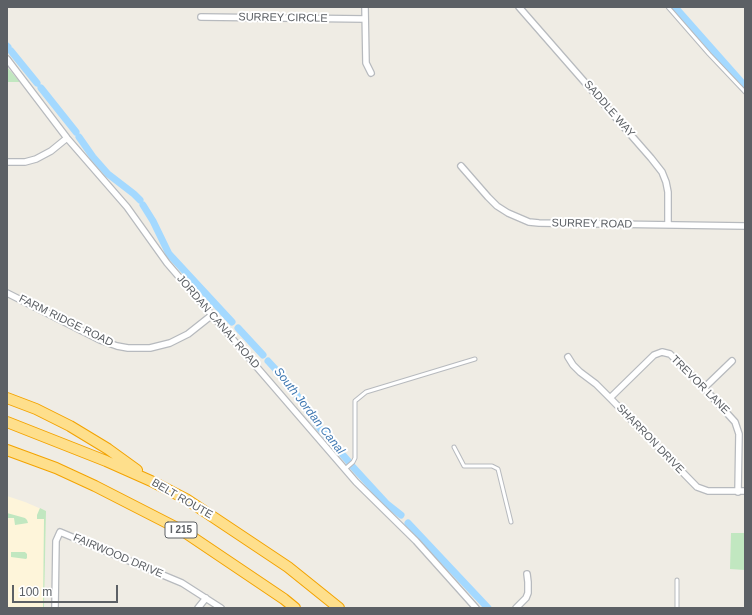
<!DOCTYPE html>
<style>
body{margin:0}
#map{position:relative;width:752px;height:615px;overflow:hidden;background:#efece4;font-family:Helvetica,sans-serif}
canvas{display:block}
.frame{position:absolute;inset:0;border:8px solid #5c6065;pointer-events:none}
.scale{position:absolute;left:12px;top:585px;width:106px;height:18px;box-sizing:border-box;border:2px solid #5c6065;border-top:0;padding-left:5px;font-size:12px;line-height:14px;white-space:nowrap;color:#5c6065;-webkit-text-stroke:3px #fff;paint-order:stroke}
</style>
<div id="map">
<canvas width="752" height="615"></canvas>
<div class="frame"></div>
<div class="scale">100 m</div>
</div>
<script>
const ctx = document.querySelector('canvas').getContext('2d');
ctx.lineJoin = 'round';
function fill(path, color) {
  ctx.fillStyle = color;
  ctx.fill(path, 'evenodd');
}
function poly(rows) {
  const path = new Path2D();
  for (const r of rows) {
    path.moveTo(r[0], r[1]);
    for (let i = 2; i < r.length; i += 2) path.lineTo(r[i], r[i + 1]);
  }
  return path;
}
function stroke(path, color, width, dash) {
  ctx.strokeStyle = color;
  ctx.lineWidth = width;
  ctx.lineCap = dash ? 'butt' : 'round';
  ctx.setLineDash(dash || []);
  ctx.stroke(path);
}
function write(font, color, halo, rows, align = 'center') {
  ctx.font = font + ' Helvetica,sans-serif';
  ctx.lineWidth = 4;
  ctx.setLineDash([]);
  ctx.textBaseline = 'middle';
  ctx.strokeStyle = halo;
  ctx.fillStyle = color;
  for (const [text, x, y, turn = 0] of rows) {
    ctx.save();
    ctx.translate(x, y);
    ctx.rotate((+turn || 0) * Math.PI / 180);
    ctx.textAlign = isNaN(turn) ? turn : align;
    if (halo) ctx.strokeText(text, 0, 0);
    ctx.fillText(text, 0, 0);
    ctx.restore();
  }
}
const commercial = poly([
 [7,496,25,502,46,511,44,608,7,608]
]);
const green = poly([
 [7,67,20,82,7,82],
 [40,508,46,511,44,608,43,608,44,519,37,519,37,515],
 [7,513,25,518,27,520,28,523,15,525,14,518,7,518],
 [731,533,745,533,745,570,730,569],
 [11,552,25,552,27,554,27,558,26,559,11,557]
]);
const canal = poly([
 [675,7,745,86],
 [7,46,8,47],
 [11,51,37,83],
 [41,88,76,132],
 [79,137,93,157,108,174,134,194,140,200],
 [143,205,153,221,169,254,232,322],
 [238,328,263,355],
 [268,361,290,385,318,426,349,462],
 [353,467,387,504,401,515],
 [408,523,488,608]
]);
const lane = poly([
 [668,7,709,54,745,92],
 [454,447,464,466,492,466,498,469,511,522],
 [345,469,353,462,355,458,355,401,366,392,475,359],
 [677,608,677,580]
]);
const street = poly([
 [365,7,366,63,371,73],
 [519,7,651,158,662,172,666,182,668,192,668,225],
 [201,17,365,19],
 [7,59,67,138,127,207,167,263,356,482,416,541,476,608],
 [7,162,25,162,36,159,51,151,67,138],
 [461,166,488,197,497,206,508,213,529,222,539,223,745,226],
 [7,293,100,340,117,346,128,348,150,348,170,343,188,334,212,315],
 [568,357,573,365,580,372,596,384,610,398,697,487,708,491,745,491],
 [704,388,732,361],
 [610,398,654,355,662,352,670,354,704,388,735,422,739,434,738,492],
 [55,608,56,541,60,532,182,583,221,608],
 [198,608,206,598],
 [516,608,526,598,528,593,528,582,527,574]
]);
const highway = poly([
 [7,398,36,409,70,426,108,449,137,470],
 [7,422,106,461,151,481,186,499,288,567,339,608],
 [7,450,56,468,95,486,183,531,284,599,295,608]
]);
const shields = [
 [181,530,32]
];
const shieldNames = [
 ["I 215",181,530]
];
const streetNames = [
 ["SURREY CIRCLE",283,18,1],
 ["SADDLE WAY",609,109,49],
 ["SURREY ROAD",592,224,1],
 ["FARM RIDGE ROAD",66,321,26],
 ["JORDAN CANAL ROAD",218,322,49],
 ["TREVOR LANE",700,385,45],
 ["SHARRON DRIVE",650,439,46],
 ["BELT ROUTE",182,499,30],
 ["FAIRWOOD DRIVE",118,556,23]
];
const waterNames = [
 ["South Jordan Canal",309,411,52]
];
fill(commercial, '#fef5da');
fill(green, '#c1e7c0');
stroke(canal, '#a4d9ff', 7);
stroke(lane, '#b7babe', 5);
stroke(street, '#b7babe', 8);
stroke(highway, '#f3a300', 12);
stroke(lane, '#fff', 3);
stroke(street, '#fff', 5.5);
stroke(highway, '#fedf8c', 10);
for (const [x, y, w] of shields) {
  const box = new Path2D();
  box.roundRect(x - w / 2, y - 8, w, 16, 3);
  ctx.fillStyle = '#fff';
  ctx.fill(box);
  stroke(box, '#5c6065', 1);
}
write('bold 10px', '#5c6065', null, shieldNames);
write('11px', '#5c6065', '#fff', streetNames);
write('italic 12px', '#4079b2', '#fff', waterNames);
</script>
